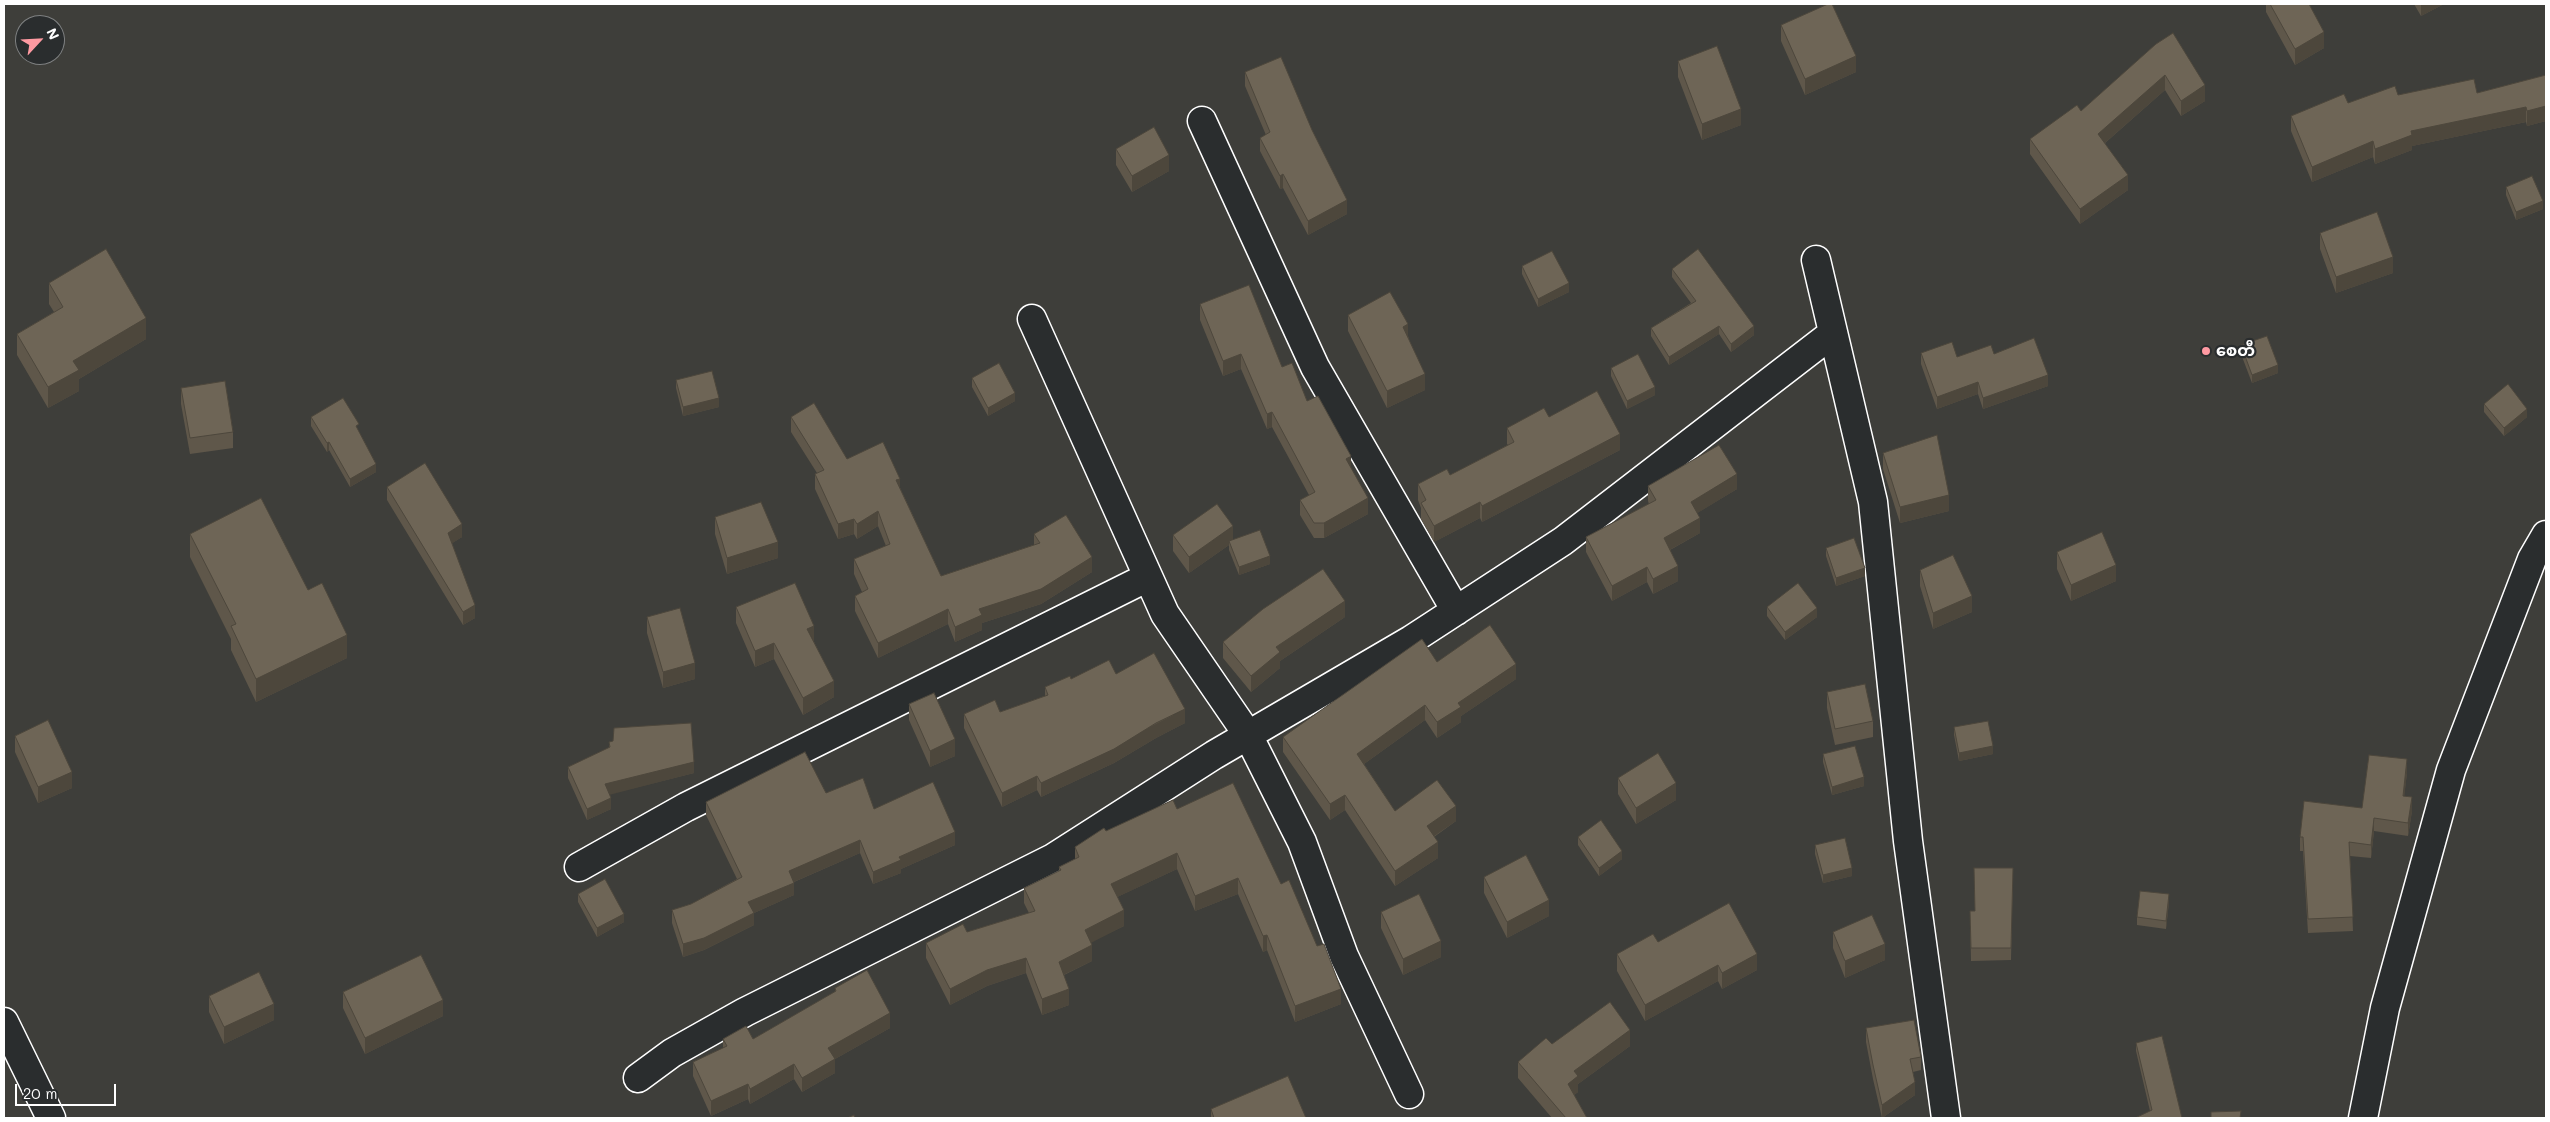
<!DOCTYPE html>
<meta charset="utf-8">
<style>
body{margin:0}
#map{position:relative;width:2550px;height:1122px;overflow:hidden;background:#3e3e3a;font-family:Mali,sans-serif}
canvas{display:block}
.frame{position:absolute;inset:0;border:5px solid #fff;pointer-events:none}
.north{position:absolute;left:15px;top:15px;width:50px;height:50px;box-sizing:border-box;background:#2a2d2e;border:1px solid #7f8182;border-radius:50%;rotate:65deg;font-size:14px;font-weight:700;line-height:20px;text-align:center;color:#fff}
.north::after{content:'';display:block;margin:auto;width:18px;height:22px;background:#ff9aa2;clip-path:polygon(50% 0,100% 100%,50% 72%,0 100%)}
.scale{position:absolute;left:15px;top:1084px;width:101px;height:22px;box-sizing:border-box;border:2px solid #fff;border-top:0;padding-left:6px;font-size:15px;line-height:18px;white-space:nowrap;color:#fff;-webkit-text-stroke:4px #2a2d2e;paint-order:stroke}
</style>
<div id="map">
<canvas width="2550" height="1122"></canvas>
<div class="frame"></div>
<div class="north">N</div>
<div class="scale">20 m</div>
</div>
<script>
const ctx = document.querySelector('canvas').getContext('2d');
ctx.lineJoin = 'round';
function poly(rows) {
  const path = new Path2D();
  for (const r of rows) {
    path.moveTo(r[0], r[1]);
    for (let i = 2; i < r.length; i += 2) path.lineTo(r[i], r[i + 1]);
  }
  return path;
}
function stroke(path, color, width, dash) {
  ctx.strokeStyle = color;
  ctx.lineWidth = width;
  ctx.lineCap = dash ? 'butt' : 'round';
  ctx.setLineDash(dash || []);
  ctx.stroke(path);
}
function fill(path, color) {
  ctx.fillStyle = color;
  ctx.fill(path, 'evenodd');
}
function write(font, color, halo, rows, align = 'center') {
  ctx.font = font + ' Mali,"Noto Sans Myanmar",sans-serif';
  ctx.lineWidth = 4.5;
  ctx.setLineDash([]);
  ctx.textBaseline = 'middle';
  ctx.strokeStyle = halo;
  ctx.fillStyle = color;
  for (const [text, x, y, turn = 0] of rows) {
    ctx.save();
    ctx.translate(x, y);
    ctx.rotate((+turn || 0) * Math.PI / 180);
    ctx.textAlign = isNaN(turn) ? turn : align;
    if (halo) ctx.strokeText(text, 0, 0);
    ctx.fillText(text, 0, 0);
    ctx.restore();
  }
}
const minor = poly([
 [1202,121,1315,367,1456,611],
 [1816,260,1873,502,1908,841,1946,1118],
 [1032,319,1165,614,1248,735,1302,842,1344,956,1409,1094],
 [579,867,686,807,1148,577],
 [4,1022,51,1118],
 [638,1078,672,1053,745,1012,1053,858,1214,755,1411,640,1563,541,1833,333],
 [2363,1118,2385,1008,2451,770,2532,559,2546,535]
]);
const wall = poly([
 [2266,4,2309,4,2324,48,2295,65,2266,12],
 [2414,4,2444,4,2421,16],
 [1781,25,1856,72,1805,95,1781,41],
 [2156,44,2205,101,2181,116,2165,90,2105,143,2128,190,2080,224,2030,154,2030,139,2081,111],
 [1678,61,1741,125,1702,140,1678,77],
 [1245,72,1347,214,1308,235,1283,188,1280,189,1260,151,1260,138,1266,135,1245,86],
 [2546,75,2546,121,2527,126,2526,122,2412,146,2412,150,2375,164,2373,157,2312,182,2291,131,2291,116,2398,95,2477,93],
 [1116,149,1169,171,1132,192,1116,165],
 [2506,187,2543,209,2516,220,2506,195],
 [2320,233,2393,273,2336,293,2320,249],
 [1522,266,1569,292,1538,307,1522,274],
 [1672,269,1754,335,1731,352,1719,334,1669,365,1651,336,1651,328,1691,303,1672,277],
 [49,283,146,339,79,379,79,391,48,408,17,355,17,334,54,312,49,304],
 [1200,304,1282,367,1307,401,1351,467,1368,514,1324,538,1314,538,1300,515,1300,500,1309,495,1272,427,1267,429,1241,369,1223,376,1200,320],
 [2546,308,2546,329,2545,325,2545,309],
 [1348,315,1408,336,1425,390,1387,408,1348,331],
 [2241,345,2278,373,2252,383,2241,354],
 [1921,353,1957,357,2048,386,1983,409,1978,394,1937,409,1921,364],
 [1611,368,1655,395,1627,409,1611,376],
 [972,378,1015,401,988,416,972,387],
 [676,380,719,407,683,416,676,388],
 [181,388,233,432,233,448,190,454,181,404],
 [2484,404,2527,417,2504,436,2484,412],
 [311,417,359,432,376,472,350,487,329,450,327,452,311,426],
 [791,417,847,459,900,488,941,576,1034,545,1034,534,1092,572,1041,604,982,623,982,630,955,642,948,624,878,658,855,611,855,596,862,592,854,574,854,559,886,546,878,526,857,539,854,534,838,539,815,489,815,474,817,473,791,432],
 [1549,417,1620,450,1482,522,1480,518,1434,542,1421,519,1421,508,1418,500,1418,484,1450,475,1508,445,1507,444,1507,428],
 [1883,453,1949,511,1900,523,1883,469],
 [1648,486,1737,489,1697,513,1700,533,1670,550,1678,581,1653,594,1647,582,1612,601,1586,552,1586,537,1649,504,1648,501],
 [387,487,462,537,452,543,475,618,463,625,387,500],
 [715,517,778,558,727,574,715,534],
 [190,534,308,590,347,658,256,702,231,650,231,639,190,557],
 [1173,535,1233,540,1270,564,1239,575,1229,550,1229,545,1189,573,1173,551],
 [1826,548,1865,576,1836,586,1826,556],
 [2057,552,2116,581,2071,601,2057,569],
 [1920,570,1972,612,1933,629,1920,586],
 [736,607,814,642,834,697,803,715,774,659,755,667,736,623],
 [1767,607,1817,617,1785,640,1767,616],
 [647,617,695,679,663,688,647,633],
 [1345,617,1280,661,1280,668,1251,692,1223,658,1223,642],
 [1437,662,1516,679,1461,716,1461,722,1437,738,1425,720,1364,764,1395,811,1456,821,1434,837,1438,858,1395,886,1345,810,1330,820,1283,752,1283,737],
 [1116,674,1185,723,1156,738,1114,763,1041,797,1037,790,1002,807,964,728,964,714,1000,712,1045,696,1045,687,1071,679],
 [1827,692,1873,721,1873,737,1835,745,1827,708],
 [909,704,955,756,930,767,909,720],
 [1954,727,1993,754,1959,761,1954,735],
 [15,736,72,788,38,803,15,752],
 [609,742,694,773,610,794,611,809,587,820,568,778,568,767,609,748],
 [1823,754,1864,786,1832,795,1823,762],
 [2407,773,2404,796,2412,811,2408,836,2374,831,2371,858,2350,856,2353,931,2308,933,2303,851,2300,851,2300,837,2362,808],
 [1618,778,1676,800,1636,824,1618,794],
 [826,793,874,809,955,845,901,869,901,873,873,884,860,853,794,882,794,895,754,913,754,925,704,950,683,957,672,923,672,910,691,904,737,879,706,815,706,802],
 [1177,809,1281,884,1341,1004,1295,1022,1267,950,1263,952,1238,894,1195,911,1177,869,1117,897,1124,926,1091,942,1092,961,1064,975,1069,1005,1042,1015,1026,973,987,986,950,1005,926,958,926,943,967,932,1029,913,1024,903,1024,888,1059,871,1059,867,1075,859,1075,847,1106,831],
 [1578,837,1622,859,1599,876,1578,845],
 [1815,845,1852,876,1823,883,1815,854],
 [2013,868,2011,960,1971,961,1970,911,1975,911],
 [1484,877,1549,916,1507,938,1484,893],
 [578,894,624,922,597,937,578,902],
 [2169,902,2166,929,2137,925,2137,917],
 [1381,912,1441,957,1403,975,1381,928],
 [1833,932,1885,960,1845,978,1833,948],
 [1658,942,1757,970,1722,989,1718,981,1645,1021,1617,971,1617,954],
 [835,988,890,1028,835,1059,835,1073,802,1092,794,1079,750,1104,748,1099,711,1116,693,1076,693,1062,723,1048,723,1039,753,1039,835,992],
 [343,992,443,1016,365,1054,343,1008],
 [209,996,274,1020,224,1044,209,1012],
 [1866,1028,1921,1057,1921,1070,1913,1072,1915,1095,1882,1118,1873,1079,1866,1042],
 [2136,1043,2182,1118,2150,1111,2136,1051],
 [1552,1044,1630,1046,1578,1084,1578,1092,1574,1095,1587,1118,1552,1118,1518,1078,1518,1062],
 [1211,1109,1306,1118,1211,1118]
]);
const shadedWall = poly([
 [2421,4,2444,4,2421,16],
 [2324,32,2324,48,2295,65,2295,49],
 [1856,56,1856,72,1805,95,1805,79],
 [2165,75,2165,90,2098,149,2098,134],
 [2205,85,2205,101,2181,116,2181,101],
 [2546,106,2546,121,2527,126,2527,111],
 [2526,107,2526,122,2412,146,2412,150,2375,164,2375,149,2411,131],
 [1741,109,1741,125,1702,140,1702,124],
 [2373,141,2373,157,2312,182,2312,167],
 [1169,155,1169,171,1132,192,1132,176],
 [1283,174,1283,188,1280,189,1280,176],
 [2128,175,2128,190,2080,224,2080,209],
 [1347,200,1347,214,1308,235,1308,221],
 [2543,201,2543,209,2516,220,2516,212],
 [2393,257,2393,273,2336,293,2336,277],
 [1569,283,1569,292,1538,307,1538,299],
 [146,318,146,339,79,379,79,391,48,408,48,387,73,361],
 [1408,324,1408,340,1403,327],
 [1719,326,1719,334,1669,365,1669,357],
 [1754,326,1754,335,1731,352,1731,344],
 [1241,354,1241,369,1223,376,1223,361],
 [2278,365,2278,373,2252,383,2252,375],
 [1425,374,1425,390,1387,408,1387,391],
 [2048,375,2048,386,1983,409,1983,398],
 [1978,382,1978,394,1937,409,1937,397],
 [1655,387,1655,395,1627,409,1627,401],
 [1015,393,1015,401,988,416,988,408],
 [719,398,719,407,683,416,683,407],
 [2527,409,2527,417,2504,436,2504,428],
 [1272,412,1272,427,1267,429,1267,414],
 [1620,434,1620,450,1482,522,1482,506],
 [329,442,329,450,327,452,327,443],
 [1351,456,1351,472,1346,459],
 [376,464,376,472,350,487,350,479],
 [1737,474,1737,489,1691,517,1691,502],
 [900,479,900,494,896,480],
 [1949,495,1949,511,1900,523,1900,507],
 [1368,498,1368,514,1324,538,1324,523],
 [1480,502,1480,518,1434,542,1434,526],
 [878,511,878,526,857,539,857,524],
 [1700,518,1700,533,1664,553,1664,538],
 [854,519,854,534,838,539,838,524],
 [462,524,462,537,448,546,448,533],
 [1233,526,1233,542,1229,541,1229,545,1189,573,1189,557],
 [778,542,778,558,727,574,727,558],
 [1270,556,1270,564,1239,575,1239,567],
 [1092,557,1092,572,1041,604,982,623,982,630,955,642,955,627,979,609],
 [2116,565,2116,581,2071,601,2071,585],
 [1678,566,1678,581,1653,594,1653,579],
 [1647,567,1647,582,1612,601,1612,586],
 [1865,568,1865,576,1836,586,1836,578],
 [1972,596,1972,612,1933,629,1933,613],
 [1345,601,1345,617,1280,661,1280,668,1251,692,1251,676,1276,647],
 [475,605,475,618,463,625,463,612],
 [1817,608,1817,617,1785,640,1785,632],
 [948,609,948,624,878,658,878,643],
 [814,626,814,642,807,629],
 [347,635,347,658,256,702,256,679],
 [774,643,774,659,755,667,755,651],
 [695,663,695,679,663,688,663,672],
 [1516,664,1516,679,1461,716,1461,722,1437,738,1437,722,1458,703],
 [834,681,834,697,803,715,803,698],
 [1425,705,1425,720,1357,769,1357,754],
 [1185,709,1185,723,1156,738,1114,763,1041,797,1041,783],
 [955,739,955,756,930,767,930,751],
 [1993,746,1993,754,1959,761,1959,753],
 [2407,759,2407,773,2403,809,2403,796],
 [694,762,694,773,605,796,605,784],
 [72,772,72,788,38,803,38,787],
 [1037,776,1037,790,1002,807,1002,793],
 [1864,777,1864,786,1832,795,1832,787],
 [1676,783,1676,800,1636,824,1636,808],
 [1345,795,1345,810,1330,820,1330,804],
 [2412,797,2412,811,2408,836,2408,823],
 [611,798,611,809,587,820,587,809],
 [1456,806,1456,821,1427,841,1427,826],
 [2374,818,2374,831,2371,858,2371,845],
 [955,832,955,845,901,869,901,873,873,884,873,872,899,857],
 [860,840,860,853,789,884,789,871],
 [1438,842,1438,858,1395,886,1395,871],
 [1622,851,1622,859,1599,876,1599,868],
 [1177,853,1177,869,1111,900,1111,884],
 [1852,868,1852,876,1823,883,1823,875],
 [1238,878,1238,894,1195,911,1195,896],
 [794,883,794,895,754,913,754,925,704,950,683,957,683,944,748,902],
 [2169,894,2169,902,2166,929,2166,921],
 [1549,900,1549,916,1507,938,1507,922],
 [1124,910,1124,926,1085,946,1085,930],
 [624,914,624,922,597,937,597,928],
 [1267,935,1267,950,1263,952,1263,936],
 [1441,941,1441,957,1403,975,1403,959],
 [1885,944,1885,960,1845,978,1845,961],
 [1092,945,1092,961,1059,977,1059,962],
 [1757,954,1757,970,1722,989,1722,973],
 [1026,958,1026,973,987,986,950,1005,950,989,987,970],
 [1718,965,1718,981,1645,1021,1645,1005],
 [1069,989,1069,1005,1042,1015,1042,999],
 [1341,989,1341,1004,1295,1022,1295,1006],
 [443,1000,443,1016,365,1054,365,1038],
 [274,1004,274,1020,224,1044,224,1027],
 [890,1013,890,1028,835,1059,835,1073,802,1092,802,1078,828,1048],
 [1630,1030,1630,1046,1578,1084,1578,1092,1568,1100,1568,1084,1574,1071],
 [794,1064,794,1079,750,1104,750,1089],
 [1915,1082,1915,1095,1882,1118,1882,1105],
 [748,1084,748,1099,711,1116,711,1101]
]);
const building = poly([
 [1828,4,1832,4,1856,56,1805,79,1781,25,1828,4],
 [2270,4,2309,4,2324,32,2295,49,2270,4],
 [2173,33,2205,85,2181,101,2165,75,2098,134,2128,175,2080,209,2030,139,2077,105,2081,111,2156,44,2173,33],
 [1717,46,1741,109,1702,124,1678,61,1717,46],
 [1281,57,1312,130,1347,200,1308,221,1283,174,1280,176,1260,138,1270,132,1245,72,1281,57],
 [2546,75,2546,106,2527,111,2526,107,2411,131,2412,135,2375,149,2373,141,2312,167,2291,116,2344,94,2348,103,2395,86,2398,95,2474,79,2477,93,2546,75],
 [1154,127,1169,155,1132,176,1116,149,1154,127],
 [2532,176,2543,201,2516,212,2506,187,2532,176],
 [2377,212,2393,257,2336,277,2320,233,2377,212],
 [106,249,146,318,73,361,79,370,48,387,17,334,63,307,49,283,106,249],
 [1698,249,1754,326,1731,344,1719,326,1669,357,1651,328,1696,301,1672,269,1698,249],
 [1552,251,1569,283,1538,299,1522,266,1552,251],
 [1249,285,1282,367,1292,363,1307,401,1318,396,1351,456,1346,459,1368,498,1324,523,1314,523,1300,500,1315,492,1272,412,1267,414,1241,354,1223,361,1200,304,1249,285],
 [1390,292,1408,324,1403,327,1425,374,1387,391,1348,315,1390,292],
 [2267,336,2278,365,2252,375,2241,345,2267,336],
 [2034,338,2048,375,1983,398,1978,382,1937,397,1921,353,1952,342,1957,357,1991,345,1994,354,2034,338],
 [1638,354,1655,387,1627,401,1611,368,1638,354],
 [999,363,1015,393,988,408,972,378,999,363],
 [712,371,719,398,683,407,676,380,712,371],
 [225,381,233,432,190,438,181,388,225,381],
 [2508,384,2527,409,2504,428,2484,404,2508,384],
 [1597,391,1620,434,1482,506,1480,502,1434,526,1421,503,1426,500,1418,484,1447,469,1450,475,1514,442,1507,428,1544,408,1549,417,1597,391],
 [343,398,359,424,356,426,376,464,350,479,329,442,327,443,311,417,343,398],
 [814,403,847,459,883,442,900,479,896,480,941,576,1040,543,1034,534,1066,515,1092,557,1041,589,979,609,982,615,955,627,948,609,878,643,855,596,868,589,854,559,890,544,878,511,857,524,854,519,838,524,815,474,824,470,791,417,814,403],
 [1937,435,1949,495,1900,507,1883,453,1937,435],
 [1719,445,1737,474,1691,502,1700,518,1664,538,1678,566,1653,579,1647,567,1612,586,1586,537,1656,500,1648,486,1719,445],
 [425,463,462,524,448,533,475,605,463,612,387,487,425,463],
 [261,498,308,590,322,583,347,635,256,679,231,626,236,624,190,534,261,498],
 [761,502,778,542,727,558,715,517,761,502],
 [1217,504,1233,526,1189,557,1173,535,1217,504],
 [1260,530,1270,556,1239,567,1229,541,1260,530],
 [2102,532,2116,565,2071,585,2057,552,2102,532],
 [1854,538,1865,568,1836,578,1826,548,1854,538],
 [1953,555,1972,596,1933,613,1920,570,1953,555],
 [1323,569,1345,601,1276,647,1280,652,1251,676,1223,642,1263,609,1323,569],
 [795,583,814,626,807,629,834,681,803,698,774,643,755,651,736,607,795,583],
 [1798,583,1817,608,1785,632,1767,607,1798,583],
 [680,608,695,663,663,672,647,617,680,608],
 [1490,625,1516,664,1458,703,1461,707,1437,722,1425,705,1357,754,1395,811,1437,780,1456,806,1427,826,1438,842,1395,871,1345,795,1330,804,1283,737,1422,639,1437,662,1490,625],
 [1154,653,1185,709,1156,723,1114,749,1041,783,1037,776,1002,793,964,714,995,700,1000,712,1048,695,1045,687,1070,676,1071,679,1109,660,1116,674,1154,653],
 [1865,684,1873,721,1835,729,1827,692,1865,684],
 [934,693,955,739,930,751,909,704,934,693],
 [48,720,72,772,38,787,15,736,48,720],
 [1988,721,1993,746,1959,753,1954,727,1988,721],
 [691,723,694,762,605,784,611,798,587,809,568,767,610,747,609,742,613,741,614,728,691,723],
 [1855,746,1864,777,1832,787,1823,754,1855,746],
 [805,752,826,793,863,778,874,809,933,782,955,832,899,857,901,860,873,872,860,840,789,871,794,883,748,902,754,913,704,938,683,944,672,910,691,904,742,877,706,802,805,752],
 [1658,753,1676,783,1636,808,1618,778,1658,753],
 [2369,755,2407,759,2403,796,2412,797,2408,823,2374,818,2371,845,2349,842,2353,917,2308,919,2303,837,2300,837,2304,801,2362,808,2369,755],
 [1233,783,1281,884,1289,880,1317,946,1324,944,1341,989,1295,1006,1267,935,1263,936,1238,878,1195,896,1177,853,1111,884,1124,910,1085,930,1092,945,1059,962,1069,989,1042,999,1026,958,987,970,950,989,926,943,963,924,967,932,1035,911,1024,888,1061,870,1059,867,1079,857,1075,847,1104,828,1106,831,1173,800,1177,809,1233,783],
 [1601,820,1622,851,1599,868,1578,837,1601,820],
 [1845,838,1852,868,1823,875,1815,845,1845,838],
 [1526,855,1549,900,1507,922,1484,877,1526,855],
 [1974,868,2013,868,2011,948,1971,948,1970,911,1975,911,1974,868],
 [605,879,624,914,597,928,578,894,605,879],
 [2140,891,2169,894,2166,921,2137,917,2140,891],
 [1419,894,1441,941,1403,959,1381,912,1419,894],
 [1729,903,1757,954,1722,973,1718,965,1645,1005,1617,954,1653,934,1658,942,1729,903],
 [1872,915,1885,944,1845,961,1833,932,1872,915],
 [421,955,443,1000,365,1038,343,992,421,955],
 [867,970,890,1013,828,1048,835,1059,802,1078,794,1064,750,1089,748,1084,711,1101,693,1062,727,1046,723,1039,746,1026,753,1039,836,991,835,988,867,970],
 [259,972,274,1004,224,1027,209,996,259,972],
 [1610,1002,1630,1030,1574,1071,1578,1076,1568,1084,1587,1118,1566,1118,1518,1062,1546,1038,1552,1044,1610,1002],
 [1914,1020,1921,1057,1910,1059,1915,1082,1882,1105,1873,1065,1866,1028,1914,1020],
 [2162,1036,2182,1118,2135,1118,2152,1110,2136,1043,2162,1036],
 [1288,1076,1306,1118,1214,1118,1211,1109,1288,1076],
 [2241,1111,2240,1118,2211,1118,2211,1112,2241,1111],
 [854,1115,855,1118,847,1118,854,1115]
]);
const markers = [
 [2206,351,5,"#ff9aa2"]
];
const poiNames = [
 ["စေတီ",2216,351]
];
stroke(minor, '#fff', 31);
stroke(minor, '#2a2d2e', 28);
fill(wall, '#5f574a');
fill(shadedWall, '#4d473c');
fill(building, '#6e6556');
stroke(building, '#4d473c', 1);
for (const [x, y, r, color] of markers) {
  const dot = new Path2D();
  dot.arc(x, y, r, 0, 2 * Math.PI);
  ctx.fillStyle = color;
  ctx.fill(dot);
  stroke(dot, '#2a2d2e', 2);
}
write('bold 16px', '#fff', '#2a2d2e', poiNames, 'left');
</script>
